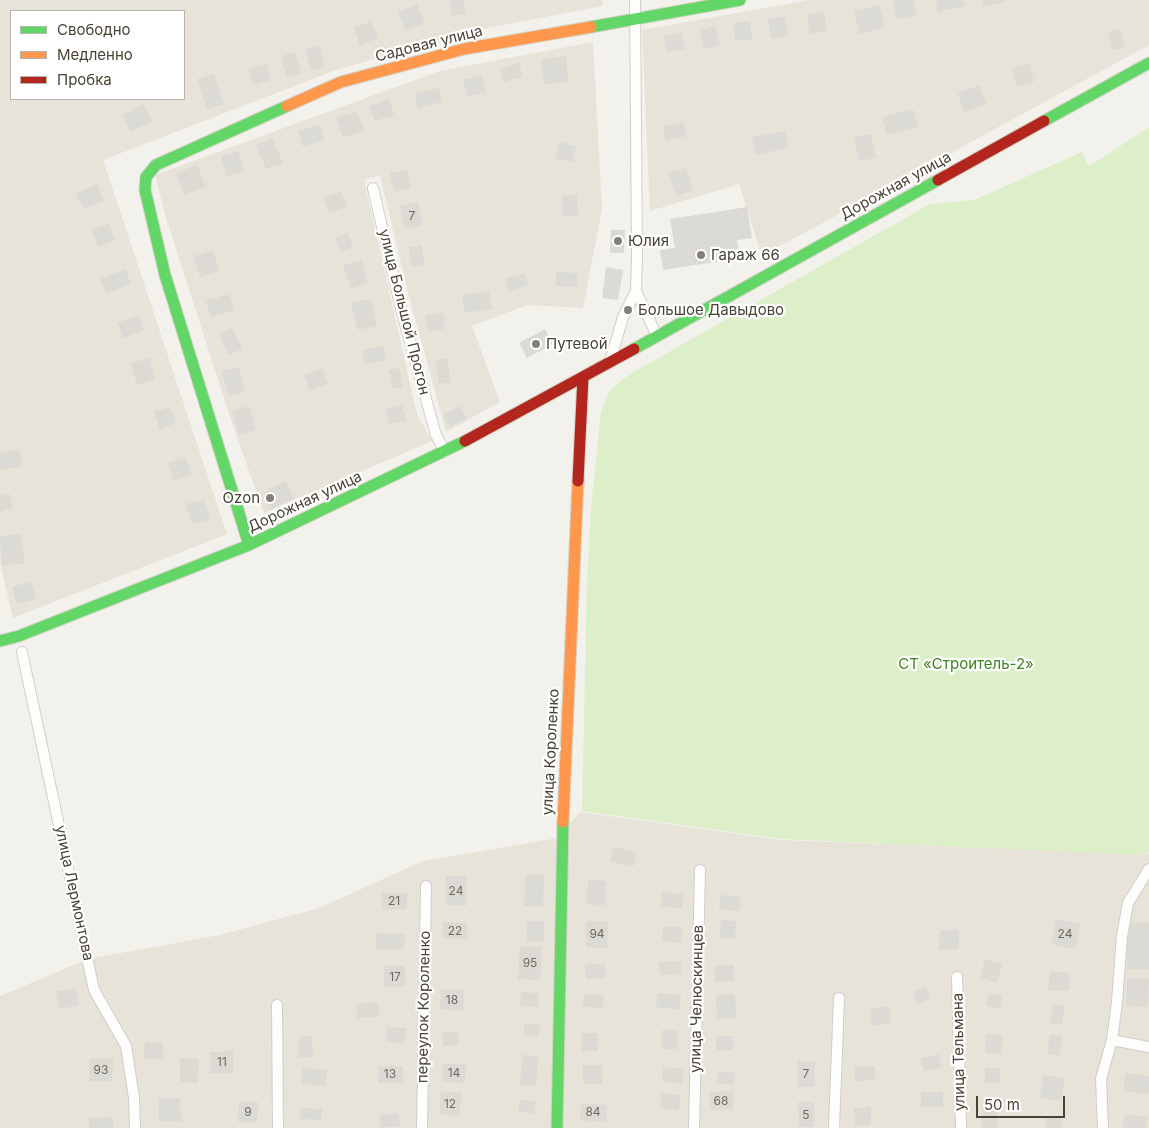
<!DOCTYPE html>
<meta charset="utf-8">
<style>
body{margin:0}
#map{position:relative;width:1149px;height:1128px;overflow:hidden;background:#f2f1ec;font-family:Inter,sans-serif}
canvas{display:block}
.legend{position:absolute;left:10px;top:10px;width:175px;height:90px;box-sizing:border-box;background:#fff;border:1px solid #b7b4ae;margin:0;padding:6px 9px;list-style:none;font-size:15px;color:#4a4335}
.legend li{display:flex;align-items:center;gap:10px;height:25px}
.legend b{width:25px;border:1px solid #b7b4ae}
.scale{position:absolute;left:976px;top:1096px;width:89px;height:22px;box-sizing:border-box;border:2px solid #4a4335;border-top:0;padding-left:6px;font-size:15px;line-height:18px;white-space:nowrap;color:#4a4335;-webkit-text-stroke:4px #fff;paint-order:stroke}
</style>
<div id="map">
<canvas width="1149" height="1128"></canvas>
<ul class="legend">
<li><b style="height:6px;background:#63d668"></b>Свободно</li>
<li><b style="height:6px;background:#ff974d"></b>Медленно</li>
<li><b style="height:6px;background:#b3261e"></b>Пробка</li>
</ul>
<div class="scale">50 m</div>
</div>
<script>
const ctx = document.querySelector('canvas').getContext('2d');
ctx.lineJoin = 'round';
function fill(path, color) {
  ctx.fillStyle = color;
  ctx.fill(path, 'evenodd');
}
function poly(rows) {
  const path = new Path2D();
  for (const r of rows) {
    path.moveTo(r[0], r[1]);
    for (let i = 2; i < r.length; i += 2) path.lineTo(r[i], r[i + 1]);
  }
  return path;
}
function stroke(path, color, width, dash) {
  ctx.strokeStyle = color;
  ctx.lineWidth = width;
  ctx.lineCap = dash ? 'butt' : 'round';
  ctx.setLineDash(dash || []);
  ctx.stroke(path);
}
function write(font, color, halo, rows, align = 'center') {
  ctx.font = font + ' Inter,sans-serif';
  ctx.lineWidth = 4.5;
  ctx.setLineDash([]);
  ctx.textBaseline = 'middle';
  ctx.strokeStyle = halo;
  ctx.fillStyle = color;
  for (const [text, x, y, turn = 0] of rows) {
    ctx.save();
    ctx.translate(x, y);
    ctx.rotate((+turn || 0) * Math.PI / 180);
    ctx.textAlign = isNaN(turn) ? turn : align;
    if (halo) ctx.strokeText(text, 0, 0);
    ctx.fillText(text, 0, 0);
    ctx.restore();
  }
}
const residential = poly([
 [0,0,602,0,603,6,467,32,336,70,103,160,227,534,13,618,0,563],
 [11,11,184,11,184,99,11,99],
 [809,0,1149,0,1149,45,762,256,739,184,650,211,642,30],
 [593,42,602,209,583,308,527,305,472,326,500,402,446,432,407,289,380,175,364,180,417,414,432,441,264,513,232,423,166,218,155,175,440,71],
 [580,812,781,840,1146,854,1149,853,1149,1128,0,1128,0,996,88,959,220,935,319,908,423,861,557,838]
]);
const green = poly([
 [1149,127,1149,851,1142,855,781,839,582,811,587,583,591,507,601,412,610,390,630,374,930,204,974,200,1082,152,1088,167]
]);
const building = poly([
 [449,0,463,0,466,14,452,16],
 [901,0,913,0,917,15,897,19,893,2],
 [936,0,963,0,964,6,938,12],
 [982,0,1006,0,1006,2,983,7],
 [417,4,425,23,405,30,398,12],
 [879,5,885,28,859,34,854,11],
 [824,12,827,31,810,34,807,15],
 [785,16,788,36,771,39,768,19],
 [371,21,378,38,360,45,354,28],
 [750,21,752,39,735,41,733,23],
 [715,26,720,45,704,49,700,30],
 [1120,29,1125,47,1113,50,1108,32],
 [682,32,685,49,667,52,664,36],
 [319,46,325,68,311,71,306,49],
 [295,52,301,73,287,77,281,56],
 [566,56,568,82,544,84,541,59],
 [519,63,523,77,504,82,500,68],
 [1029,63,1034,82,1017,86,1012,68],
 [267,64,271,80,253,85,248,69],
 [214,74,224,104,207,109,197,79],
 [482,75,486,92,467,97,463,80],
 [979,85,986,104,964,112,958,93],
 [439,88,442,102,418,108,415,93],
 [389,99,394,115,375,121,369,106],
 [143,104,152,121,131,132,123,115],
 [913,109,918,127,887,135,882,117],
 [357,111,364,130,343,138,336,118],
 [683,122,686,136,666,141,663,126],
 [320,124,325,140,303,147,298,131],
 [785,131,788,148,755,155,752,137],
 [871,134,876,158,859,161,854,137],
 [272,138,283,163,266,169,256,145],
 [559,142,576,146,573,162,555,159],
 [238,151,244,171,227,177,221,156],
 [197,165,206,187,184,195,176,173],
 [686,168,693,190,676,196,669,173],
 [407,169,411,188,394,192,390,173],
 [97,184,104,201,83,209,76,193],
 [341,191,347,207,329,213,323,198],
 [577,195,578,216,563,217,562,196],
 [418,202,423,225,405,229,400,206],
 [747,207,752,238,737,240,740,258,663,270,660,250,675,248,670,219],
 [109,223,115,240,98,247,92,230],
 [611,230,625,230,624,253,610,253],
 [348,233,353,248,340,252,335,237],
 [422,245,424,265,411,267,409,247],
 [213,251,219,271,200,277,193,256],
 [361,260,368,283,351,289,343,265],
 [606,267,623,270,618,300,602,298],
 [125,269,131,284,106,294,100,279],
 [556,272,578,273,577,287,556,286],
 [525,273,528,285,509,291,505,278],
 [489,291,492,309,465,313,462,295],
 [229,294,234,310,211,317,206,301],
 [371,299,377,326,358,330,351,303],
 [443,313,445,329,427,331,425,315],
 [139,315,144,330,123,338,117,323],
 [232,328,242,349,228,355,219,334],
 [545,329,553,344,527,358,519,343],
 [383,346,386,360,365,364,362,350],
 [149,358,155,380,137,385,131,363],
 [447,358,451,382,439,384,435,360],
 [239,367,245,392,228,396,222,371],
 [322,368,328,384,310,391,304,375],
 [399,368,403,387,393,389,388,370],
 [402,405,406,420,389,424,386,409],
 [249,406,256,430,239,435,232,411],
 [460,406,467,418,450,427,443,415],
 [170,407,176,423,160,429,154,412],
 [19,449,22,467,0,470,0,452],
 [186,457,192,475,174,481,168,463],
 [285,481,294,498,270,510,262,493],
 [10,494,13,508,0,512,0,496],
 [204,499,210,519,192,524,186,504],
 [20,534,25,563,2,566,0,537],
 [31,582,36,599,17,604,12,587],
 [613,847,637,852,633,867,610,861],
 [526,874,544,875,543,907,524,906],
 [446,876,467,876,466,906,446,905],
 [588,880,606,881,605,905,586,904],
 [662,892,683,894,682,908,661,907],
 [382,893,407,893,407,909,382,910],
 [720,895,741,897,739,911,719,909],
 [1056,919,1080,924,1075,949,1051,944],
 [721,920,736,921,735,939,720,938],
 [526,921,544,921,544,941,527,942],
 [586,921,608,922,607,948,586,947],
 [443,922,467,923,467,939,443,939],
 [1127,923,1149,923,1149,969,1127,969],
 [663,926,682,927,681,943,662,941],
 [940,930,959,930,959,949,939,949],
 [376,933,405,934,404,949,376,949],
 [520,946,542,947,540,980,518,979],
 [985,959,1002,964,997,983,980,978],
 [681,961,682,974,660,975,659,962],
 [605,964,605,978,586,979,585,965],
 [715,965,734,965,734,981,715,982],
 [384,966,405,966,405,987,384,987],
 [1050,971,1070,973,1069,991,1048,990],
 [1127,979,1149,979,1148,1007,1126,1006],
 [926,987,931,999,917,1004,913,992],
 [75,988,79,1005,60,1009,56,992],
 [441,989,465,990,463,1011,440,1009],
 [521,992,539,993,538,1007,520,1006],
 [658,993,681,995,680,1010,656,1007],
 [584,994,604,995,603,1008,583,1007],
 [735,994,736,1018,717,1019,716,995],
 [988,994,1002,996,1000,1008,986,1006],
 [378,1002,379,1017,357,1018,357,1004],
 [1053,1004,1065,1006,1062,1025,1050,1023],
 [889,1006,891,1023,872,1026,870,1009],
 [524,1024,540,1025,539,1037,523,1036],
 [387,1027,406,1028,404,1043,386,1042],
 [662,1030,678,1030,677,1049,662,1049],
 [443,1031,459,1032,458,1046,443,1046],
 [582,1033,598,1033,598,1051,582,1051],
 [986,1034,1003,1035,1001,1054,985,1053],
 [1050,1034,1062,1036,1059,1056,1047,1054],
 [312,1036,313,1057,299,1057,299,1037],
 [716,1036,733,1036,733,1050,716,1050],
 [145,1042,163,1043,163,1059,144,1059],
 [233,1051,233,1073,210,1073,210,1052],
 [939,1054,942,1067,924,1071,921,1058],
 [522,1055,538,1056,536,1086,520,1085],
 [180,1058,199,1059,198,1083,180,1082],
 [89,1059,113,1059,112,1081,89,1081],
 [798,1061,815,1062,814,1087,797,1087],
 [443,1064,466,1064,465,1083,442,1082],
 [583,1065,602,1065,602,1084,583,1084],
 [378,1066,403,1066,403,1083,378,1083],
 [855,1066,875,1066,875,1080,855,1081],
 [663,1067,684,1069,682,1084,662,1081],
 [303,1068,327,1070,326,1086,301,1084],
 [985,1068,1001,1068,1000,1083,985,1083],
 [719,1071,735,1073,733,1085,717,1083],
 [1125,1073,1149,1076,1149,1094,1123,1091],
 [1043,1075,1064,1078,1062,1101,1040,1098],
 [441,1091,462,1093,459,1116,439,1114],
 [733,1091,733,1109,710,1110,709,1092],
 [921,1092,943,1092,943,1107,921,1107],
 [661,1093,680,1095,679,1110,660,1108],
 [159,1098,180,1098,181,1121,159,1122],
 [519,1100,535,1101,534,1113,519,1112],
 [239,1102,258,1102,257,1122,238,1122],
 [798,1102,814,1102,814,1127,799,1127],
 [581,1103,607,1105,606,1122,580,1120],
 [982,1103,998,1103,997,1128,981,1127],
 [871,1107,871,1125,855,1126,854,1108],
 [301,1108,322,1109,321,1120,300,1119],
 [398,1113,400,1126,381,1128,379,1115],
 [1124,1115,1147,1116,1146,1128,1123,1128],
 [1046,1116,1062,1117,1061,1128,1045,1128],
 [113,1117,113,1128,89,1128,89,1118]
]);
const street = poly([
 [635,0,637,257,636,291,657,336],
 [373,188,402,313,436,435,445,452],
 [610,362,623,317,636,291],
 [22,652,94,990,126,1046,134,1098,135,1128],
 [957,977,961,1128],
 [277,1005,278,1128],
 [1112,1040,1149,1047],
 [422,1128,426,886],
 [694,1128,700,870],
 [834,1128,839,998],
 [1103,1128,1101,1079,1112,1040,1117,1002,1122,936,1128,903,1149,869]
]);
const fast = poly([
 [591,27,740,0],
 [1044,121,1149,63],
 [634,349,938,180],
 [249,545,165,275,145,190,146,177,156,165,287,106],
 [0,641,19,636,249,545,465,441],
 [557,1128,563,822]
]);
const slow = poly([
 [287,106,341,82,464,49,591,27],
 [563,822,578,481]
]);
const jam = poly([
 [938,180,1044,121],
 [465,441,634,349],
 [578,481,583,377]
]);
const markers = [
 [618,241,5,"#858075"],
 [701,255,5,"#858075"],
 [628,310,5,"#858075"],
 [536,344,5,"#858075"],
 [270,498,5,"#858075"]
];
const numberNames = [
 ["7",412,216],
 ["24",456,891],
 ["21",394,901],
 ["22",455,931],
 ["94",597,934],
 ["24",1065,934],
 ["95",530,963],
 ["17",395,977],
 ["18",452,1000],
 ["11",222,1062],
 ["93",101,1070],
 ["14",454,1073],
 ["13",390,1074],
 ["7",806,1074],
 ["68",721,1101],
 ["12",450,1104],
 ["9",248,1112],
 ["84",593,1112],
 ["5",806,1115]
];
const streetNames = [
 ["Садовая улица",429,44,-14],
 ["Дорожная улица",896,186,-29],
 ["улица Большой Прогон",404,312,76],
 ["Дорожная улица",305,502,-25],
 ["улица Короленко",551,752,-87],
 ["улица Лермонтова",74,893,78],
 ["улица Челюскинцев",697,999,-89],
 ["переулок Короленко",424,1007,-89],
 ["улица Тельмана",959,1052,-91]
];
const poiNames = [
 ["Юлия",628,241],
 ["Гараж 66",711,255],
 ["Большое Давыдово",638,310],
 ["Путевой",546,344],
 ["Ozon",260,498,"right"]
];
const parkNames = [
 ["СТ «Строитель-2»",966,664]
];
fill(residential, '#e7e3d8');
fill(green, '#ddefc9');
fill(building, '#dcdad4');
stroke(street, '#d0cec9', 12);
stroke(fast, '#d5d2c4', 13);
stroke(slow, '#d5d2c4', 13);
stroke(jam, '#d5d2c4', 13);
stroke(street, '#fdfdfc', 10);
stroke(fast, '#63d668', 11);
stroke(slow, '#ff974d', 11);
stroke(jam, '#b3261e', 11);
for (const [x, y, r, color] of markers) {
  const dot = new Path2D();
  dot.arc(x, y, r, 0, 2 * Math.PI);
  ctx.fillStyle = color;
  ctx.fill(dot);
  stroke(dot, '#fff', 2);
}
write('12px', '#6f6a5e', null, numberNames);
write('15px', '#4a4335', '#fff', streetNames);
write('15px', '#4a4335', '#fff', poiNames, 'left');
write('15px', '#3f8321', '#fff', parkNames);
</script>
